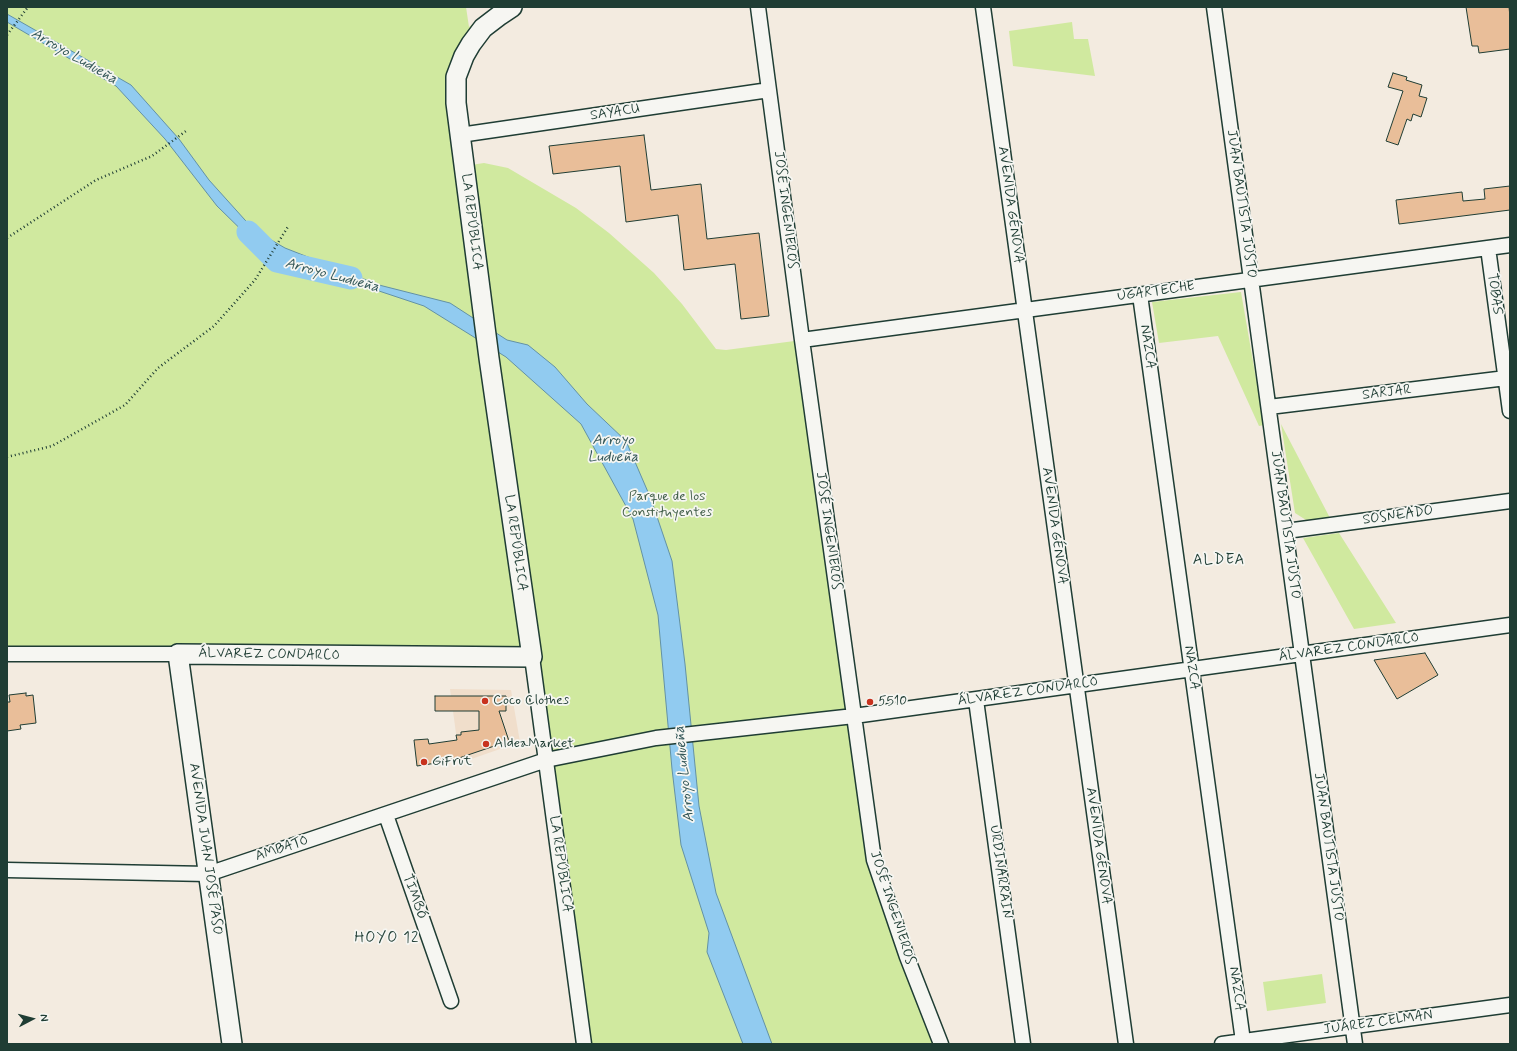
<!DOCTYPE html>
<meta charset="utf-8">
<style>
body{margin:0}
#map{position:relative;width:1517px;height:1051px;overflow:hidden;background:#f3ebe0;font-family:Mynerve,sans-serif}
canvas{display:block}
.frame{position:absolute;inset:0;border:8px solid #1f3d34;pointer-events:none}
.north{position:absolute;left:12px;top:999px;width:40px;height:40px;-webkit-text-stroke:3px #f6f6f2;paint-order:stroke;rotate:84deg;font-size:11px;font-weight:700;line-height:16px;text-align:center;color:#1f3d34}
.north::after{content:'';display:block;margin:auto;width:14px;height:18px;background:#1f3d34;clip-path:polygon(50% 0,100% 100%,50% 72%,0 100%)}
</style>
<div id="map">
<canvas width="1517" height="1051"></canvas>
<div class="frame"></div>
<div class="north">N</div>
</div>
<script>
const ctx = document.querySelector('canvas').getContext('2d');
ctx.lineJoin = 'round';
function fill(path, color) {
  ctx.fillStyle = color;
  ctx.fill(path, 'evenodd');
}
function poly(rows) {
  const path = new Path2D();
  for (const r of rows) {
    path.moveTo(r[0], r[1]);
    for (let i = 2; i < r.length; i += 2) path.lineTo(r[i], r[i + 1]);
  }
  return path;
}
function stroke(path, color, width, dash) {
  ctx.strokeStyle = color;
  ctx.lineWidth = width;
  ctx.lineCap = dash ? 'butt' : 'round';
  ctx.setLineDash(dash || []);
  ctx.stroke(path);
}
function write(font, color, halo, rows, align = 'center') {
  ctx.font = font + ' Mynerve,sans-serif';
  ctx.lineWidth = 3.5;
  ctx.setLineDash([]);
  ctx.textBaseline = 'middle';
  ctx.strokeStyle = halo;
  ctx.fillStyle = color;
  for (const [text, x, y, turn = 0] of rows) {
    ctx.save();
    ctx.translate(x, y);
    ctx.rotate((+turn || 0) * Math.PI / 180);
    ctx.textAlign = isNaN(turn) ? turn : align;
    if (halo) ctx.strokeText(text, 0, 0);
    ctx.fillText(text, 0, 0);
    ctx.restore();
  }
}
const built = poly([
 [450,689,511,690,520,742,460,763]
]);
const green = poly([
 [7,7,466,7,469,27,493,7,512,7,464,56,464,166,484,163,508,168,576,208,609,233,654,273,682,304,716,349,726,350,802,340,874,860,941,1044,584,1044,532,657,7,654],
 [1072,22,1074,39,1088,39,1095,76,1013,66,1009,31],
 [1241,292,1264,425,1259,426,1218,336,1159,343,1152,302],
 [1281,424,1330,518,1306,520,1295,513],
 [1339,533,1396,623,1354,629,1303,538],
 [1322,974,1326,1003,1267,1011,1263,982]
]);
const water = poly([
 [7,14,131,85,179,139,209,180,254,230,285,248,379,285,450,303,507,340,528,345,555,367,587,404,626,441,651,499,672,561,685,664,699,806,716,893,772,1044,743,1044,707,952,709,933,681,845,672,769,658,615,633,519,581,424,506,357,424,306,265,253,217,206,165,139,116,86,7,22,7,14]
]);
const river = poly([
 [248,232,277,261,351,278]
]);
const building = poly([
 [1466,7,1509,7,1510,17,1510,49,1479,53,1478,46,1472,46,1466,7],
 [1393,73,1407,77,1406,80,1422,85,1419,96,1427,98,1421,117,1413,114,1411,121,1407,119,1398,145,1386,141,1403,91,1388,87,1393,73],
 [644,135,651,190,701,184,707,239,759,233,769,316,741,319,735,264,684,270,678,215,626,222,620,166,553,174,549,146,644,135],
 [1510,186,1510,210,1399,224,1396,200,1462,192,1463,201,1485,199,1484,189,1510,186],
 [1425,653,1438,675,1397,699,1374,660,1425,653],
 [26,693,26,696,33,695,36,723,20,725,21,729,7,731,7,702,10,702,9,695,26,693],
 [435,696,506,696,506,711,499,711,509,741,459,758,443,760,443,762,417,766,414,740,428,739,429,744,457,740,456,735,461,735,461,732,479,730,479,711,435,711,435,696]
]);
const path = poly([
 [7,35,28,7],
 [7,238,96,180,152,156,186,131],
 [7,457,52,446,125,405,158,368,214,326,255,280,289,225]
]);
const minor = poly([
 [758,7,802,340,874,860,907,957,941,1044],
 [983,7,1126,1044],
 [1214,7,1355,1044],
 [460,135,769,90],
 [1488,248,1510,411],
 [1140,295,1243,1041],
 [802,340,1510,245],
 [1269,407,1506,378],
 [1286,531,1510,501],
 [7,654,178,654],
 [532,657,584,1044],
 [976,700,1023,1044],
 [386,815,451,1001],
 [7,870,208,874,546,760,656,738,854,716,1510,625],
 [1222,1044,1510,1005]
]);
const secondary = poly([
 [232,1044,178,654,532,657,489,358,456,103,456,77,464,56,471,44,483,28,500,15,512,7]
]);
const markers = [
 [485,701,4,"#c8321e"],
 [870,702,4,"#c8321e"],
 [486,744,4,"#c8321e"],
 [424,762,4,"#c8321e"]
];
const streetNames = [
 ["SAYACU",615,113,-8],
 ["JUAN BAUTISTA JUSTO",1241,204,82],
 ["AVENIDA GÉNOVA",1010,205,82],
 ["JOSÉ INGENIEROS",785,210,83],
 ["LA REPÚBLICA",471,222,83],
 ["UGARTECHE",1156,292,-8],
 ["TOBAS",1494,294,82],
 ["NAZCA",1147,347,82],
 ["SARJAR",1387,393,-7],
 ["SOSNEADO",1398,516,-8],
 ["JUAN BAUTISTA JUSTO",1285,525,82],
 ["AVENIDA GÉNOVA",1054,526,82],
 ["JOSÉ INGENIEROS",828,531,82],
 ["LA REPÚBLICA",515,543,82],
 ["ÁLVAREZ CONDARCO",1349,648,-8],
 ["ÁLVAREZ CONDARCO",269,655,1],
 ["NAZCA",1191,668,82],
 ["ÁLVAREZ CONDARCO",1028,692,-8],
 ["AVENIDA GÉNOVA",1098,846,82],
 ["JUAN BAUTISTA JUSTO",1328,847,82],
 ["AVENIDA JUAN JOSÉ PASO",205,849,82],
 ["AMBATO",282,849,-18],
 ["LA REPÚBLICA",560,864,82],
 ["URDINARRAIN",1000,872,82],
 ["TIMBÓ",414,897,70],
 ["JOSÉ INGENIEROS",892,908,72],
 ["NAZCA",1236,989,82],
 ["JUÁREZ CELMAN",1378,1023,-8]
];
const parkNames = [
 ["Parque de los",667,497],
 ["Constituyentes",667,513]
];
const poiNames = [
 ["Coco Clothes",493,701],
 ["5510",878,702],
 ["AldeaMarket",494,744],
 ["GiFrut",432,762]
];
const waterNames = [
 ["Arroyo Ludueña",74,57,30],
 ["Arroyo Ludueña",332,276,15],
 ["Arroyo",613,441],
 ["Ludueña",613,458],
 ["Arroyo Ludueña",685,774,-96]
];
const neighbourhoodNames = [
 ["ALDEA",1219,561],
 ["HOYO 12",387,939]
];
fill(built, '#f0decb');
fill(green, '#d0e99f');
fill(water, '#91cbf0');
stroke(water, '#6392a5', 1);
stroke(river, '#91cbf0', 23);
fill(building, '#e9be99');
stroke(building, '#1f3d34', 1);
stroke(minor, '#1f3d34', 17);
stroke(secondary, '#1f3d34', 22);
stroke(path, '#1f3d34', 2.5, [1, 3]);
stroke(minor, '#f6f6f2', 14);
stroke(secondary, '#f6f6f2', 19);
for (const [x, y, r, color] of markers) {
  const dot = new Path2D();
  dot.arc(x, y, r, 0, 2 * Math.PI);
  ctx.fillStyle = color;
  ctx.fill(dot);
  stroke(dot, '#f6f6f2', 1.5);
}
write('14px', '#1f3d34', '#f6f6f2', streetNames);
write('14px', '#425f49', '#f6f6f2', parkNames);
write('14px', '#1f3d34', '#f6f6f2', poiNames, 'left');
write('italic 15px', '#36595a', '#f6f6f2', waterNames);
ctx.letterSpacing = '1px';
write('15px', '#1f3d34', '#f6f6f2', neighbourhoodNames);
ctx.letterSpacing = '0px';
</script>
